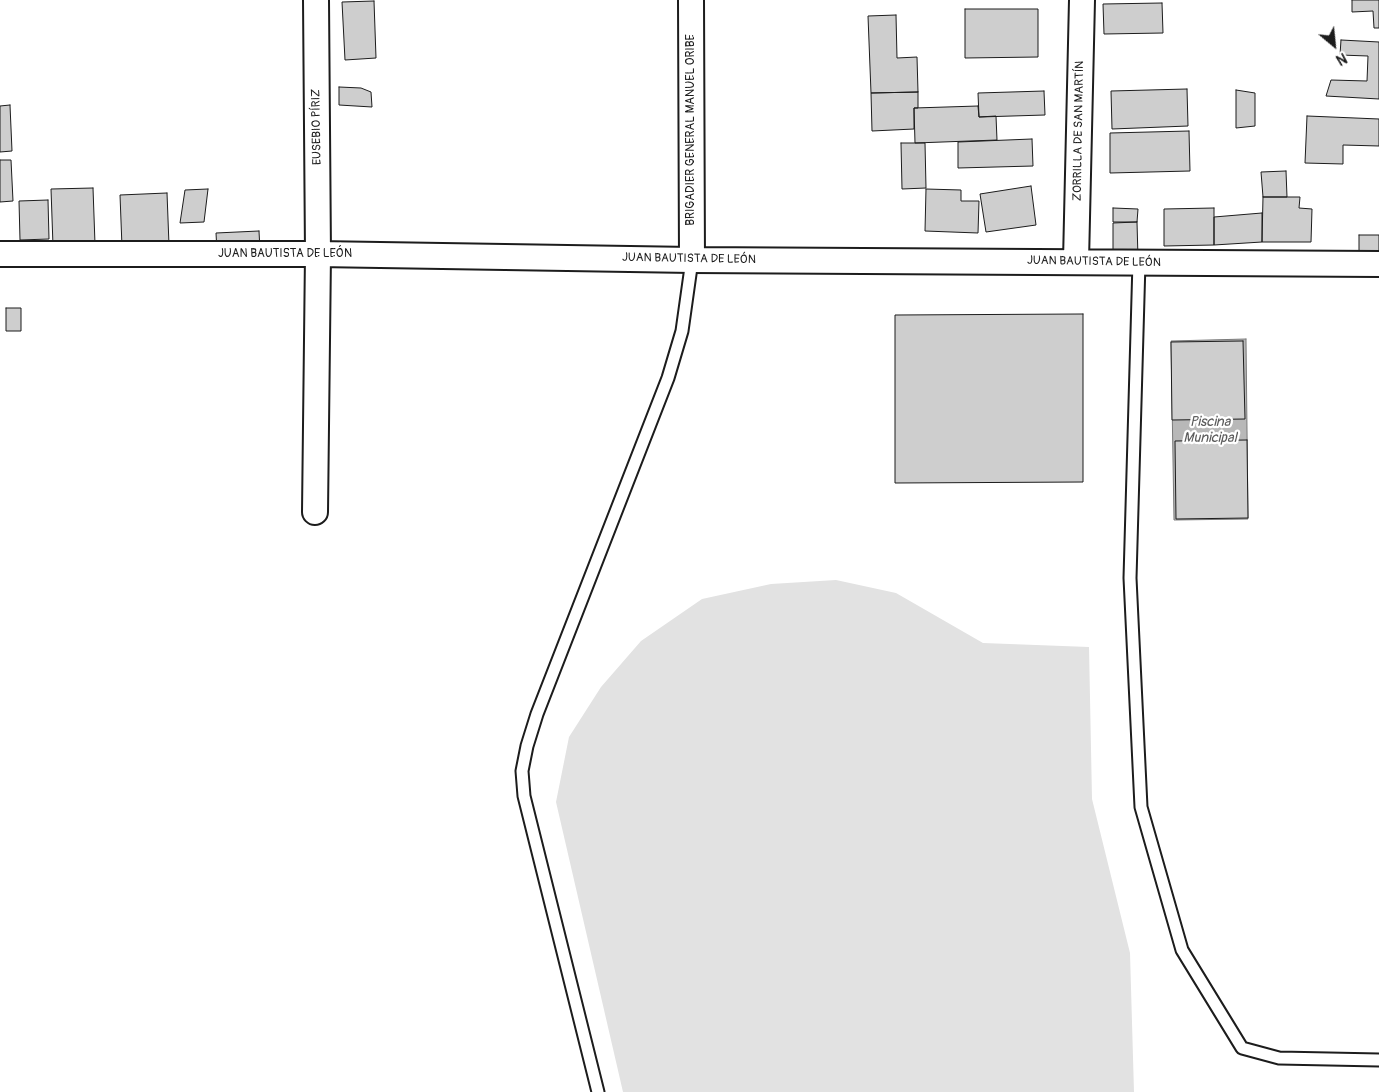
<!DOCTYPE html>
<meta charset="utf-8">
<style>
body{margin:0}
#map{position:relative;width:1379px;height:1092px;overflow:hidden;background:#fff;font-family:Pangolin,sans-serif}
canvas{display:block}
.north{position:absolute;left:1309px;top:20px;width:50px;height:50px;-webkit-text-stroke:4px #fff;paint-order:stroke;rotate:152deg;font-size:14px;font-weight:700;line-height:20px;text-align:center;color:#1c1c1c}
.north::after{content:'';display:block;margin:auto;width:18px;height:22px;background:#1c1c1c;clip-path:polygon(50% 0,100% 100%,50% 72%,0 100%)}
</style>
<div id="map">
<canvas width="1379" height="1092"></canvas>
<div class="north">N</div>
</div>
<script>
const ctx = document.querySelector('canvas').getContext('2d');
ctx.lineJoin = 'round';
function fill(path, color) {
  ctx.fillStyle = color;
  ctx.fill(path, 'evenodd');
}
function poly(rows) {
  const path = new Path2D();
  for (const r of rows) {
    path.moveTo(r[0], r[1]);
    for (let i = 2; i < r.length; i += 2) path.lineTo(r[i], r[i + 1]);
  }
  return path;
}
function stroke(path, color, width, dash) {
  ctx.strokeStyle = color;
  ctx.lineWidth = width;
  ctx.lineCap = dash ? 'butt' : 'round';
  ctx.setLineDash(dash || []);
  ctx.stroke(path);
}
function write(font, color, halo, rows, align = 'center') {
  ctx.font = font + ' Pangolin,sans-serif';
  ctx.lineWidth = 4.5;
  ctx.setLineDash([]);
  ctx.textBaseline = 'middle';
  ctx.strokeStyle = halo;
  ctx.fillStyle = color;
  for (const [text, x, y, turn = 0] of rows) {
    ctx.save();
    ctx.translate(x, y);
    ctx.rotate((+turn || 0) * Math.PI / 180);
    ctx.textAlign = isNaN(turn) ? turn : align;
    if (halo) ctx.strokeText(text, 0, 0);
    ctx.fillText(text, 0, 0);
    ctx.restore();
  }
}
const green = poly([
 [836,580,896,593,983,643,1089,647,1092,799,1130,953,1134,1092,623,1092,556,802,569,737,601,687,641,641,702,599,771,584]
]);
const water = poly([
 [1246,339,1248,519,1174,520,1171,341,1246,339]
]);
const building = poly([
 [1352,0,1379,0,1379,28,1374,28,1373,11,1352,12,1352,0],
 [374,1,376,58,345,60,342,2,374,1],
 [1162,3,1163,33,1104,34,1103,4,1162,3],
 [965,9,1038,9,1038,57,965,58,965,9],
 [896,15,897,58,917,57,918,92,871,93,868,16,896,15],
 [1341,40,1379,42,1379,99,1326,96,1331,80,1367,81,1368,56,1340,55,1341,40],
 [339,87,361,88,371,92,372,107,339,105,339,87],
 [1187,89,1188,126,1112,129,1111,91,1187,89],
 [1236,90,1255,93,1255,126,1236,128,1236,90],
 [1044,91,1045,115,979,117,978,93,1044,91],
 [918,92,918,108,914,108,914,129,872,131,871,93,918,92],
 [10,105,12,151,0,152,0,106,10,105],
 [978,106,979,117,996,116,997,140,915,143,914,108,978,106],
 [1307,116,1379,119,1379,146,1343,145,1343,164,1305,163,1307,116],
 [1189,131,1190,171,1110,173,1110,133,1189,131],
 [1032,139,1033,166,958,168,958,142,1032,139],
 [901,143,925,143,926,188,902,189,901,143],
 [0,160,11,160,13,201,0,202,0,160],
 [1286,171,1287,197,1263,197,1261,172,1286,171],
 [1031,186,1036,225,986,232,980,194,1031,186],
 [93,188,95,244,53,246,51,189,93,188],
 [208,189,204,222,180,223,185,190,208,189],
 [926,189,961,190,961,201,979,201,978,233,925,231,926,189],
 [167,193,169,245,122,247,120,195,167,193],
 [1263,197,1300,197,1299,208,1312,209,1311,242,1262,242,1263,197],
 [48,200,49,239,20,240,19,201,48,200],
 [1113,208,1138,209,1137,222,1113,222,1113,208],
 [1214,208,1214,245,1164,246,1164,209,1214,208],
 [1262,213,1262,242,1214,245,1214,217,1262,213],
 [1137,222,1138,258,1113,258,1113,223,1137,222],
 [259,231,260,250,217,252,216,233,259,231],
 [1359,235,1379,235,1379,253,1359,253,1359,235],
 [6,308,21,308,21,331,6,331,6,308],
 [1083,314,1083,482,895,483,895,315,1083,314],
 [1243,341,1245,419,1172,420,1171,342,1243,341],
 [1247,440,1248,518,1176,519,1175,441,1247,440]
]);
const service = poly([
 [1139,262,1130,578,1141,807,1182,950,1242,1048,1279,1058,1379,1060],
 [598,1092,524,796,522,771,527,746,537,714,668,378,682,331,692,260]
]);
const minor = poly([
 [691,0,692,260],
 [0,254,318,254,692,260,1379,264],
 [1076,261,1082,0],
 [315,512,318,254,316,0]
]);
const streetNames = [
 ["EUSEBIO PÍRIZ",317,127,-91],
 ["BRIGADIER GENERAL MANUEL ORIBE",691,130,-90],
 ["ZORRILLA DE SAN MARTÍN",1079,131,-89],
 ["JUAN BAUTISTA DE LEÓN",285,254],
 ["JUAN BAUTISTA DE LEÓN",689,259,1],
 ["JUAN BAUTISTA DE LEÓN",1094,262,1]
];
const waterNames = [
 ["Piscina",1210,422],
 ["Municipal",1210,438]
];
fill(green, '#e2e2e2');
fill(water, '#b8b8b8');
stroke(water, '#7a7a7a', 1);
fill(building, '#cecece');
stroke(building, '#1c1c1c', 1);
stroke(service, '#1c1c1c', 15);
stroke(minor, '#1c1c1c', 28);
stroke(service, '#fff', 11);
stroke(minor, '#fff', 24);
write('12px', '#1c1c1c', '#fff', streetNames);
write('italic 14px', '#5a5a5a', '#fff', waterNames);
</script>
